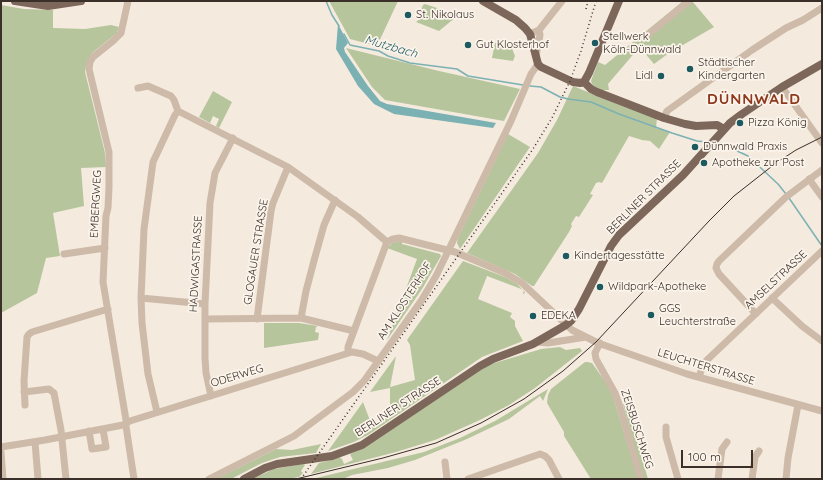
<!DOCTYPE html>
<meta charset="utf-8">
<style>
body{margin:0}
#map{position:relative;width:823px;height:480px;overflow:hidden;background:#f4eade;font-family:Quicksand,sans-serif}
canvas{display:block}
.frame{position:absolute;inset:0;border:2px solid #3a2f29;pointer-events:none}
.scale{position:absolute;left:681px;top:450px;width:72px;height:18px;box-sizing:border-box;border:2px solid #3a2f29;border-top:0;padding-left:5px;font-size:12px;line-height:14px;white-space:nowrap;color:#3a2f29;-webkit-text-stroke:3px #fbf4eb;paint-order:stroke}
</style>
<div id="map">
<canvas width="823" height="480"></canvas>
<div class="frame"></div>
<div class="scale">100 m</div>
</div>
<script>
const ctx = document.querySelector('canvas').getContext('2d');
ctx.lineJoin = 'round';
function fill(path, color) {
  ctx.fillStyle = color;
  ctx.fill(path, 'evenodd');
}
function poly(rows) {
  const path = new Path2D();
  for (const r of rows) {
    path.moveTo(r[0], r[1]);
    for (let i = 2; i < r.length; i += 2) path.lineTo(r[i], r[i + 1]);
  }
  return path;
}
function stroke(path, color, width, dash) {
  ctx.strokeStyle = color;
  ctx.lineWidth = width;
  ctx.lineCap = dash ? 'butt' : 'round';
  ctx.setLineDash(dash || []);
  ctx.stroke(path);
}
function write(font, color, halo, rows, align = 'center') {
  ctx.font = font + ' Quicksand,sans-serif';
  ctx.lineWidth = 3.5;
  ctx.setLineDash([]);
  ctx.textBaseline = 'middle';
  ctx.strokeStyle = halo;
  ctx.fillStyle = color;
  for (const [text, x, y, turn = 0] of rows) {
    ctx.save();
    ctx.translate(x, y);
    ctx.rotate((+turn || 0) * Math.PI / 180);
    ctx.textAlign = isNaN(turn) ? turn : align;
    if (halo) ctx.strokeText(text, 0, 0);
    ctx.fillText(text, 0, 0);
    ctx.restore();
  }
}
const green = poly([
 [329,1,398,1,377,46,350,39],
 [683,1,692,1,714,27,669,53,654,64,643,51,637,50,608,84,609,90,602,90,593,86,591,81,598,62,605,65],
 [425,4,440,9,456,17,439,31,416,22,420,19,419,15,423,5],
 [1,5,24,9,53,10,53,28,85,29,111,25,119,27,117,33,92,53,86,66,85,72,105,153,106,167,81,168,84,206,53,213,60,256,46,258,37,293,1,313],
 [495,43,511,46,515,56,513,61,492,58],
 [346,48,439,71,520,89,504,121,385,100,372,87],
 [573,86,625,107,657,118,656,128,670,132,659,149,650,141,642,140,629,136,602,183,599,182,596,183,590,194,593,195,579,217,576,216,571,224,572,226,569,232,534,286,532,286,515,274,467,253,538,153,557,120],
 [213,91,232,102,219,128,216,126,219,119,213,116,210,123,199,117],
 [508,134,530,147,460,249,457,243,458,238],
 [399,241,402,242,402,244,440,254,441,256,422,289,387,340,417,259,387,248,392,243],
 [463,261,505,277,517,284,525,292,524,294,523,294,524,290,487,276,478,299,512,313,510,317,515,321,515,326,523,341,482,357,368,435,354,442,328,451,363,402,372,426,390,416,390,388,370,392,396,356,390,387,415,380,410,345,407,340],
 [264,323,299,323,318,326,316,327,315,332,319,333,318,340,264,348],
 [560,347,566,350,580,348,582,351,535,388,509,405,480,420,435,440,396,452,311,474,319,463,327,461,339,457,342,459,344,464,353,460,350,454,363,448,488,365,541,349],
 [585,362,587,362,592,363,607,384,613,396,638,479,591,479,564,436,564,432,547,403,548,395,551,389],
 [548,389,543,401,540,396,509,419,467,439,415,460,388,468,352,475,343,479,312,479,424,452,460,438,495,421],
 [626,403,648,479,643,479,623,404],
 [321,444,316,453,280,457,262,463,231,479,216,479,276,449,292,450],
 [303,464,305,465,301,471,303,473,299,477,288,479,252,479,274,469]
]);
const water = poly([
 [338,24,348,43,344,48,345,52,368,86,380,101,387,104,496,123,493,128,394,114,374,104,358,86,336,49]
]);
const stream = poly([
 [326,1,332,15,339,26],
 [344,34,350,45,379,51,388,56,410,63,457,69,468,76,523,85],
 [530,86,541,87,560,97,568,99,591,102,619,114,672,133,697,141,707,142],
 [720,143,748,156,778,184,786,194],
 [789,198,822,246]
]);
const minor = poly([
 [128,1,121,33,113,41,93,57,90,62,89,69,109,152,109,187,108,208,106,216,103,282,126,420,126,426,134,479],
 [530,34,539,30,562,1],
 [645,37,689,1],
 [536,56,540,35,539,30],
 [782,87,822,143],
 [138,88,148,86,171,96,174,100,178,111,288,167,358,217,387,242],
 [664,118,667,111,752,50,786,28,803,20,822,8],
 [809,179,822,197],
 [387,242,393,239,399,238,455,252,505,273,522,283,572,330,598,343,687,374,822,411],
 [64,254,105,248],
 [141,298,205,304],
 [772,298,802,326,822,341],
 [756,314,719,274,716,268,717,264,719,261,786,197,822,170],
 [301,318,306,291,315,257,324,225,335,200],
 [205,319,301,318,354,331],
 [257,319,271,211,273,203,288,167],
 [537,342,548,343,586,337],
 [600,343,595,353,596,359,615,393,619,404,641,479],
 [348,353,348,347,387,242],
 [699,377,703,365,707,360,822,251],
 [24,392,49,389,54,393,61,430,66,479],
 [211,396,206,373,205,358,205,304,210,203,215,173,233,138],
 [25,405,24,381,27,337,29,334,32,332,108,309],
 [157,412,148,374,142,323,141,298,144,229,153,162,175,115,178,111],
 [666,427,666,437,678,479],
 [89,431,92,449,106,447,103,429],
 [35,442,38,479],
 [1,447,45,440,123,425,130,421,352,352,363,354,378,361],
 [1,452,3,479],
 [445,462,447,479],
 [209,479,294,436,353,392,364,381,421,301,436,276,511,121,531,74,538,64],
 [468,479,540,454,545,456,549,460,559,479],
 [718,479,722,449,727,442],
 [752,479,755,457,759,451],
 [786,479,788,458,798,405]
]);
const major = poly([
 [15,1,48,6,81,1],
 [483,1,516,20,525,28,530,34,538,64,541,67,573,82,580,83,584,82],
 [584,82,591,89,597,92,664,118,685,124,696,126,717,125,724,129],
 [584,82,589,73,619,1],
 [244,479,265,468,277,464,332,456,362,445,480,366,493,359,533,344,566,325,571,321,579,309,611,246,619,235,683,175,730,123,742,114,782,87,822,64]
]);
const tram = poly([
 [296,479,383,458,436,443,481,423,524,399,563,371,596,342,709,221,734,196,776,163,796,150,822,137]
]);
const rail = poly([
 [586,9,588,1],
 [301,479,533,149,552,118,570,81,581,51,596,1]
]);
const markers = [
 [408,15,4,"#1c5a5f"],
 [595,43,4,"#1c5a5f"],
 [468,45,4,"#1c5a5f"],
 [690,69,4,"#1c5a5f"],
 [661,76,4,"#1c5a5f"],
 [740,123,4,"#1c5a5f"],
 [695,147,4,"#1c5a5f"],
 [704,163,4,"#1c5a5f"],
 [566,256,4,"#1c5a5f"],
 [600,287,4,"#1c5a5f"],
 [651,315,4,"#1c5a5f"],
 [533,316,4,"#1c5a5f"]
];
const poiNames = [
 ["St. Nikolaus",416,15],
 ["Stellwerk",603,37],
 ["Köln-Dünnwald",603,50],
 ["Gut Klosterhof",476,45],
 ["Städtischer",698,63],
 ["Kindergarten",698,76],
 ["Lidl",653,76,"right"],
 ["Pizza König",748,123],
 ["Dünnwald Praxis",703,147],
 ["Apotheke zur Post",712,163],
 ["Kindertagesstätte",574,256],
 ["Wildpark-Apotheke",608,287],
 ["GGS",659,309],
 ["Leuchterstraße",659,322],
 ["EDEKA",541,316]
];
const streetNames = [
 ["BERLINER STRASSE",644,197,-45],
 ["EMBERGWEG",96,204,-87],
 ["GLOGAUER STRASSE",256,252,-81],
 ["HADWIGASTRASSE",196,264,-87],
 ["AMSELSTRASSE",776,280,-43],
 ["AM KLOSTERHOF",405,301,-57],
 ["LEUCHTERSTRASSE",706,367,17],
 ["ODERWEG",237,376,-17],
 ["BERLINER STRASSE",398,407,-33],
 ["ZEISBUSCHWEG",637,429,72]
];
const waterNames = [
 ["Mutzbach",391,47,16]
];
const districtNames = [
 ["DÜNNWALD",754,99]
];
fill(green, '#b7c59d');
fill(water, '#7bb1b3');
stroke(stream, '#7bb1b3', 1.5);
stroke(minor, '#cebaa9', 7);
stroke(major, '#7d665a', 8);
stroke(tram, '#3a2f29', 1);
stroke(rail, '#3a2f29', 1.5, [1, 3]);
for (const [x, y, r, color] of markers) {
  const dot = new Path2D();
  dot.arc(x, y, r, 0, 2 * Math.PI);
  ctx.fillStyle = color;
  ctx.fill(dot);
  stroke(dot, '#fbf4eb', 1.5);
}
write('11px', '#3a2f29', '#fbf4eb', poiNames, 'left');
write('11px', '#3a2f29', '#fbf4eb', streetNames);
write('italic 12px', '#1c5a5f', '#fbf4eb', waterNames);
ctx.letterSpacing = '1px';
write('bold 15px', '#8f381d', '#fbf4eb', districtNames);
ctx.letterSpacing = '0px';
</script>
